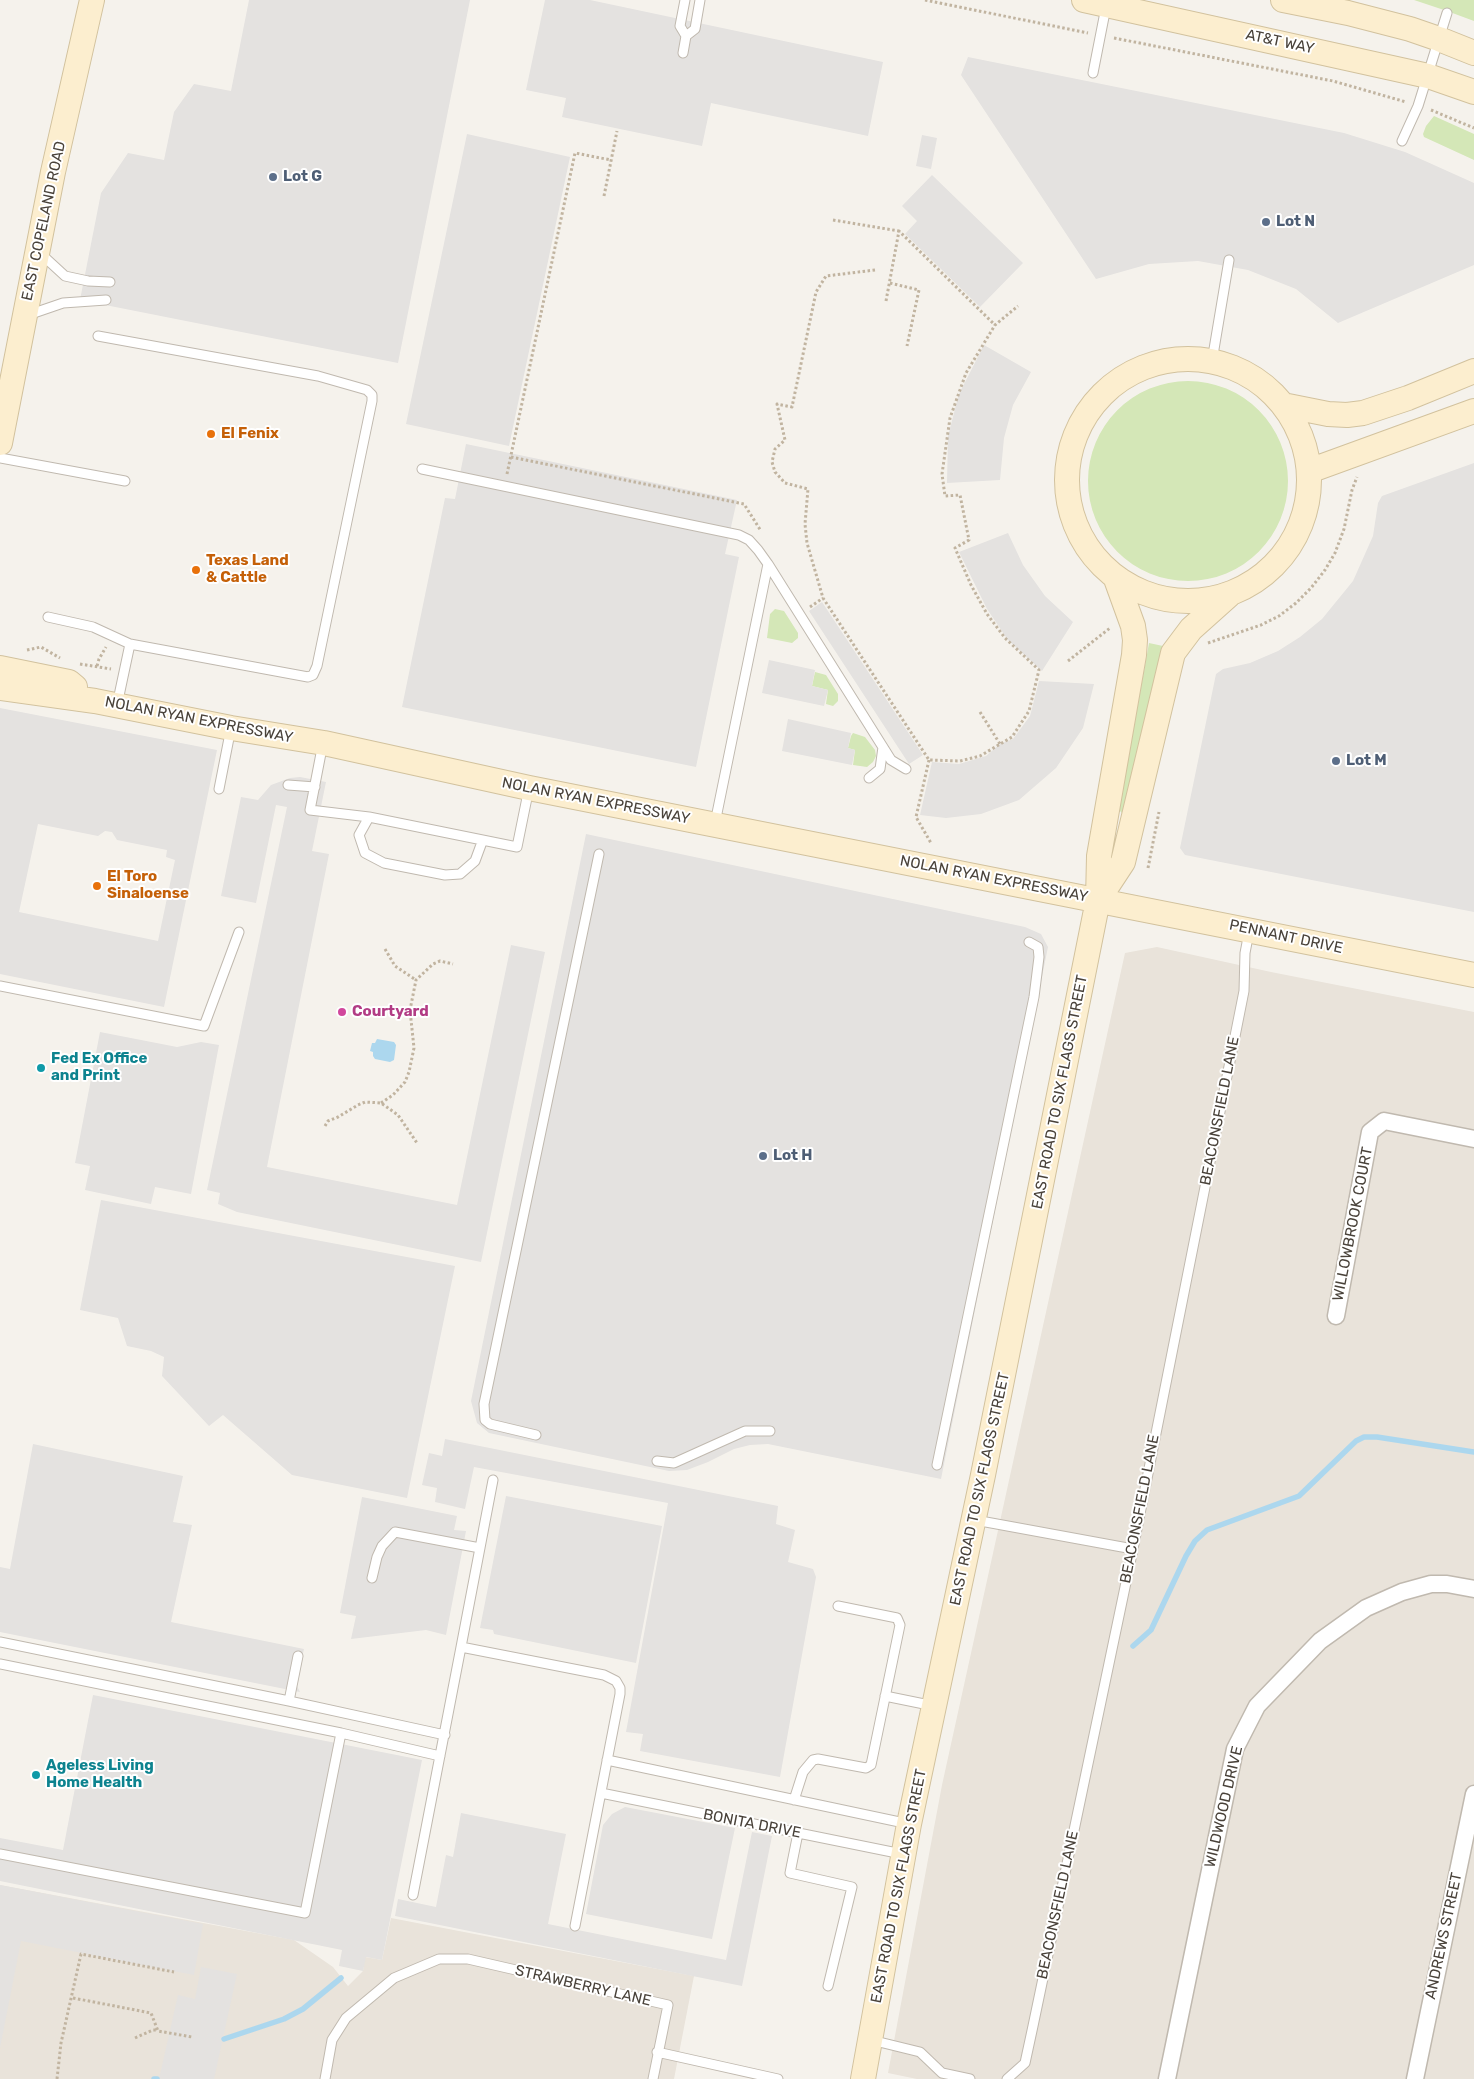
<!DOCTYPE html>
<style>
body{margin:0}
canvas{display:block;background:#f5f2ec}
</style>
<canvas width="1474" height="2079"></canvas>
<script>
const ctx = document.querySelector('canvas').getContext('2d');
ctx.lineJoin = 'round';
function fill(path, color) {
  ctx.fillStyle = color;
  ctx.fill(path, 'evenodd');
}
function poly(rows) {
  const path = new Path2D();
  for (const r of rows) {
    if (r.length === 3) {
      path.moveTo(r[0] + r[2], r[1]);
      path.arc(r[0], r[1], r[2], 0, 2 * Math.PI);
      continue;
    }
    path.moveTo(r[0], r[1]);
    for (let i = 2; i < r.length; i += 2) path.lineTo(r[i], r[i + 1]);
  }
  return path;
}
function stroke(path, color, width, dash) {
  ctx.strokeStyle = color;
  ctx.lineWidth = width;
  ctx.lineCap = dash ? 'butt' : 'round';
  ctx.setLineDash(dash || []);
  ctx.stroke(path);
}
function write(font, color, halo, rows, align = 'center') {
  ctx.font = font + ' Rubik,sans-serif';
  ctx.lineWidth = 4;
  ctx.setLineDash([]);
  ctx.textBaseline = 'middle';
  ctx.strokeStyle = halo;
  ctx.fillStyle = color;
  for (const [text, x, y, turn = 0] of rows) {
    ctx.save();
    ctx.translate(x, y);
    ctx.rotate((+turn || 0) * Math.PI / 180);
    ctx.textAlign = isNaN(turn) ? turn : align;
    if (halo) ctx.strokeText(text, 0, 0);
    ctx.fillText(text, 0, 0);
    ctx.restore();
  }
}
const residential = poly([
 [1157,947,1271,972,1474,1012,1474,2079,917,2079,888,2073,942,1785,1125,953],
 [0,1885,294,1940,333,1967,348,1986,363,1971,365,1957,382,1960,391,1918,694,1976,674,2079,0,2079]
]);
const green = poly([
 [1414,0,1474,0,1474,21,1447,11],
 [1434,116,1474,134,1474,160,1424,137,1423,134,1426,126],
 [1188,481,100],
 [775,609,784,611,798,633,798,638,792,643,767,638,770,614],
 [1149,643,1163,646,1125,808,1122,813,1119,810,1121,799],
 [815,672,826,675,838,694,838,701,833,706,826,704,828,690,812,686],
 [853,733,865,737,875,750,876,756,873,762,867,767,853,765,855,750,848,748,851,736]
]);
const parking = poly([
 [249,0,470,0,398,363,80,300,101,193,128,153,164,160,174,112,194,84,231,91],
 [545,0,590,0,883,62,868,136,711,103,702,146,562,117,566,98,526,90],
 [968,57,1344,133,1405,152,1474,183,1474,265,1338,323,1296,289,1248,270,1198,261,1149,264,1096,279,961,75],
 [467,134,570,157,509,446,406,424],
 [922,135,937,138,931,169,916,166],
 [932,175,1023,263,980,307,905,234,917,221,902,206],
 [984,345,1031,372,1013,405,1004,438,1000,480,947,483,948,436,959,394],
 [466,444,737,500,725,554,739,557,696,767,402,707,445,498,455,499],
 [1474,463,1474,912,1185,855,1180,848,1216,674,1223,669,1250,663,1278,651,1300,637,1322,619,1353,581,1373,536,1378,503,1382,496],
 [1008,533,1023,565,1045,596,1073,622,1042,671,1008,640,987,609,959,552],
 [822,602,923,755,909,764,809,611],
 [769,660,815,670,812,686,828,690,824,706,762,693],
 [1039,681,1094,684,1083,728,1056,768,1019,800,981,814,946,818,920,815,932,762,959,764,986,756,1000,744,1013,739,1030,716],
 [0,708,217,750,164,1007,0,974],
 [38,824,98,836,105,831,112,832,117,840,167,850,166,857,175,860,158,941,19,912],
 [788,719,851,733,848,748,855,750,852,765,782,751],
 [300,777,326,782,312,851,329,854,267,1167,457,1205,511,945,545,952,481,1262,237,1212,218,1204,220,1193,207,1190,287,807,276,805,256,903,221,896,241,797,258,800,271,785,290,778],
 [586,834,1025,927,1041,934,1048,947,941,1479,768,1444,750,1445,734,1449,708,1462,687,1470,669,1471,489,1433,477,1423,471,1401],
 [100,1032,177,1047,201,1042,219,1045,191,1194,155,1187,151,1204,85,1190,90,1166,75,1163],
 [101,1200,455,1266,407,1498,292,1475,223,1415,209,1426,162,1376,164,1357,151,1351,127,1346,118,1318,80,1310],
 [445,1439,778,1506,776,1524,795,1530,788,1562,813,1569,816,1577,780,1777,640,1751,643,1734,626,1732,668,1503,474,1467,465,1509,435,1502,437,1488,422,1485,429,1453,442,1456],
 [33,1444,183,1476,173,1522,192,1525,171,1622,304,1649,296,1684,300,1692,0,1632,0,1567,10,1569],
 [506,1496,662,1526,636,1663,494,1634,493,1630,480,1628],
 [362,1497,457,1516,454,1530,466,1531,446,1635,426,1630,351,1639,356,1616,340,1613],
 [93,1695,422,1760,382,1960,366,1957,363,1971,339,1966,342,1950,0,1881,0,1838,63,1850],
 [625,1807,735,1828,712,1939,586,1914,603,1825,612,1814],
 [461,1813,566,1834,548,1924,726,1960,752,1832,772,1836,742,1986,395,1916,398,1899,436,1907,446,1855,453,1857],
 [0,1885,203,1924,194,1975,21,1941,0,2048],
 [201,1967,237,1974,214,2079,159,2079,178,1995,195,1999]
]);
const water = poly([
 [377,1039,394,1042,396,1045,394,1060,390,1062,375,1059,373,1056,373,1052,370,1051,372,1043,375,1043]
]);
const stream = poly([
 [1133,1646,1151,1630,1186,1556,1195,1541,1207,1530,1299,1496,1356,1441,1364,1437,1377,1437,1474,1452],
 [224,2039,284,2019,303,2009,341,1978],
 [154,2079,157,2079]
]);
const path = poly([
 [925,0,1088,33],
 [1114,38,1333,81,1406,102],
 [1431,110,1474,128],
 [604,196,617,131],
 [833,220,899,231],
 [875,270,826,276,816,292,792,407,777,404,785,440,775,449,772,462,775,472,785,483,808,489,805,524,807,543,823,598,929,760,960,761,980,756,1012,737,1029,711,1039,670,1005,638,987,614,971,585,955,548,969,540,960,495,945,496,942,474,950,418,966,373,995,325,1018,306],
 [890,283,919,290,907,346],
 [886,301,899,231,995,325],
 [511,457,744,504,761,531],
 [507,474,575,153,611,160],
 [810,607,823,598],
 [1208,643,1261,625,1279,616,1296,603,1311,588,1325,570,1335,553,1344,529,1352,490,1357,477],
 [27,650,41,647,60,658],
 [1068,661,1110,628],
 [80,664,111,669],
 [97,666,99,659,106,647],
 [980,712,1000,744],
 [929,760,916,817,931,843],
 [1148,868,1159,812],
 [385,949,395,966,416,980],
 [381,1103,393,1095,405,1082,409,1072,414,1048,410,1010,416,980,433,964,440,961,453,964],
 [325,1126,328,1121,338,1117,358,1105,365,1102,381,1103,398,1115,417,1143],
 [73,1998,151,2013,158,2031,192,2037],
 [135,2038,153,2030,158,2030],
 [57,2079,61,2043,81,1954,174,1972]
]);
const lane = poly([
 [685,0,680,26,686,36],
 [683,53,686,36,695,29,700,0],
 [1093,73,1106,7],
 [1402,141,1418,106,1447,13],
 [40,253,65,276,88,281,110,282],
 [28,315,63,303,106,300],
 [1212,361,1229,260],
 [0,458,125,481],
 [422,469,739,535,749,540,758,550,768,564,715,823],
 [768,564,891,760,906,769],
 [48,617,93,627,130,644,308,677,313,675,317,666,372,401,372,395,367,390,318,376,98,336],
 [117,705,130,644],
 [323,743,310,810,369,817],
 [869,778,880,769,883,747],
 [288,785,315,787],
 [219,789,231,728],
 [482,842,475,861,460,874,445,875,384,863,365,853,359,835,369,817,517,847,529,788],
 [0,986,204,1026,239,932],
 [536,1435,490,1424,485,1420,484,1404,599,854],
 [657,1461,674,1463,745,1431,770,1431],
 [937,1465,1034,997,1039,957,1038,947,1029,942],
 [975,1520,1133,1549],
 [372,1578,377,1557,382,1546,395,1532,480,1548],
 [0,1642,289,1701,445,1735],
 [461,1647,493,1480],
 [0,1664,341,1733,440,1756],
 [885,1696,934,1706],
 [289,1701,298,1656],
 [607,1760,909,1824],
 [601,1793,902,1854],
 [794,1800,803,1772,813,1760,818,1759,866,1768,871,1765,900,1625,897,1618,838,1606],
 [798,1833,790,1873,852,1887,828,1986],
 [0,1854,305,1913,341,1733],
 [413,1895,461,1647,604,1675,616,1681,620,1688,620,1694,575,1926],
 [871,2040,920,2052,942,2073,970,2079],
 [657,2052,778,2079],
 [325,2079,332,2040,346,2018,394,1978,439,1959,468,1959,668,2005,653,2079],
 [1007,2079,1025,2063,1033,2026,1133,1549,1244,991,1245,953,1249,932]
]);
const street = poly([
 [1336,1316,1370,1132,1384,1121,1474,1139],
 [1167,2079,1235,1749,1257,1706,1320,1641,1366,1608,1402,1592,1431,1584,1447,1584,1474,1589],
 [1415,2079,1474,1794]
]);
const secondary = poly([
 [1084,0,1428,76,1474,92],
 [1283,0,1348,13,1410,29,1439,39,1474,53],
 [1188,480,121],
 [1283,405,1328,414,1347,415,1363,413,1408,398,1474,371],
 [0,443,53,172,92,0],
 [1309,471,1474,411],
 [0,668,69,682,75,687],
 [0,688,95,701,231,728,324,743,529,788,1474,975],
 [1098,900,1123,862,1173,653,1191,629,1229,595],
 [863,2079,909,1824,983,1475,1098,900,1099,856,1134,655,1135,640,1133,626,1116,579]
]);
const markers = [
 [273,177,5,"#5c6f8a"],
 [1266,222,5,"#5c6f8a"],
 [211,434,5,"#e8710a"],
 [196,570,5,"#e8710a"],
 [1336,761,5,"#5c6f8a"],
 [97,886,5,"#e8710a"],
 [342,1012,5,"#d1479c"],
 [41,1068,5,"#0f9aa8"],
 [763,1156,5,"#5c6f8a"],
 [36,1775,5,"#0f9aa8"]
];
const streetNames = [
 ["AT&T WAY",1280,42,12],
 ["EAST COPELAND ROAD",44,221,-78],
 ["NOLAN RYAN EXPRESSWAY",199,720,11],
 ["NOLAN RYAN EXPRESSWAY",596,801,11],
 ["NOLAN RYAN EXPRESSWAY",994,879,11],
 ["PENNANT DRIVE",1286,937,12],
 ["EAST ROAD TO SIX FLAGS STREET",1060,1092,-79],
 ["BEACONSFIELD LANE",1220,1111,-79],
 ["WILLOWBROOK COURT",1353,1224,-79],
 ["EAST ROAD TO SIX FLAGS STREET",980,1489,-78],
 ["BEACONSFIELD LANE",1140,1509,-79],
 ["WILDWOOD DRIVE",1224,1807,-77],
 ["BONITA DRIVE",752,1824,11],
 ["EAST ROAD TO SIX FLAGS STREET",899,1886,-79],
 ["BEACONSFIELD LANE",1058,1905,-78],
 ["ANDREWS STREET",1444,1936,-78],
 ["STRAWBERRY LANE",583,1986,13]
];
const serviceNames = [
 ["Lot G",283,177],
 ["Lot N",1276,222],
 ["Lot M",1346,761],
 ["Lot H",773,1156]
];
const foodNames = [
 ["El Fenix",221,434],
 ["Texas Land",206,561],
 ["& Cattle",206,578],
 ["El Toro",107,877],
 ["Sinaloense",107,894]
];
const hotelNames = [
 ["Courtyard",352,1012]
];
const cultureNames = [
 ["Fed Ex Office",51,1059],
 ["and Print",51,1076],
 ["Ageless Living",46,1766],
 ["Home Health",46,1783]
];
fill(residential, '#e9e3da');
fill(green, '#d4e7b7');
fill(parking, '#e4e2e0');
fill(water, '#acd7ee');
stroke(stream, '#acd7ee', 5.5);
stroke(lane, '#c0b9af', 11);
stroke(street, '#c0b9af', 19);
stroke(secondary, '#d2c29e', 26);
stroke(path, '#c1b4a0', 3, [2.5, 2.5]);
stroke(lane, '#fff', 9);
stroke(street, '#fff', 16);
stroke(secondary, '#fceecf', 24);
for (const [x, y, r, color] of markers) {
  const dot = new Path2D();
  dot.arc(x, y, r, 0, 2 * Math.PI);
  ctx.fillStyle = color;
  ctx.fill(dot);
  stroke(dot, '#fff', 2);
}
write('15px', '#49423a', '#fff', streetNames);
write('bold 15px', '#4e5e75', '#fff', serviceNames, 'left');
write('bold 15px', '#c56008', '#fff', foodNames, 'left');
write('bold 15px', '#b23c85', '#fff', hotelNames, 'left');
write('bold 15px', '#0d838f', '#fff', cultureNames, 'left');
</script>
